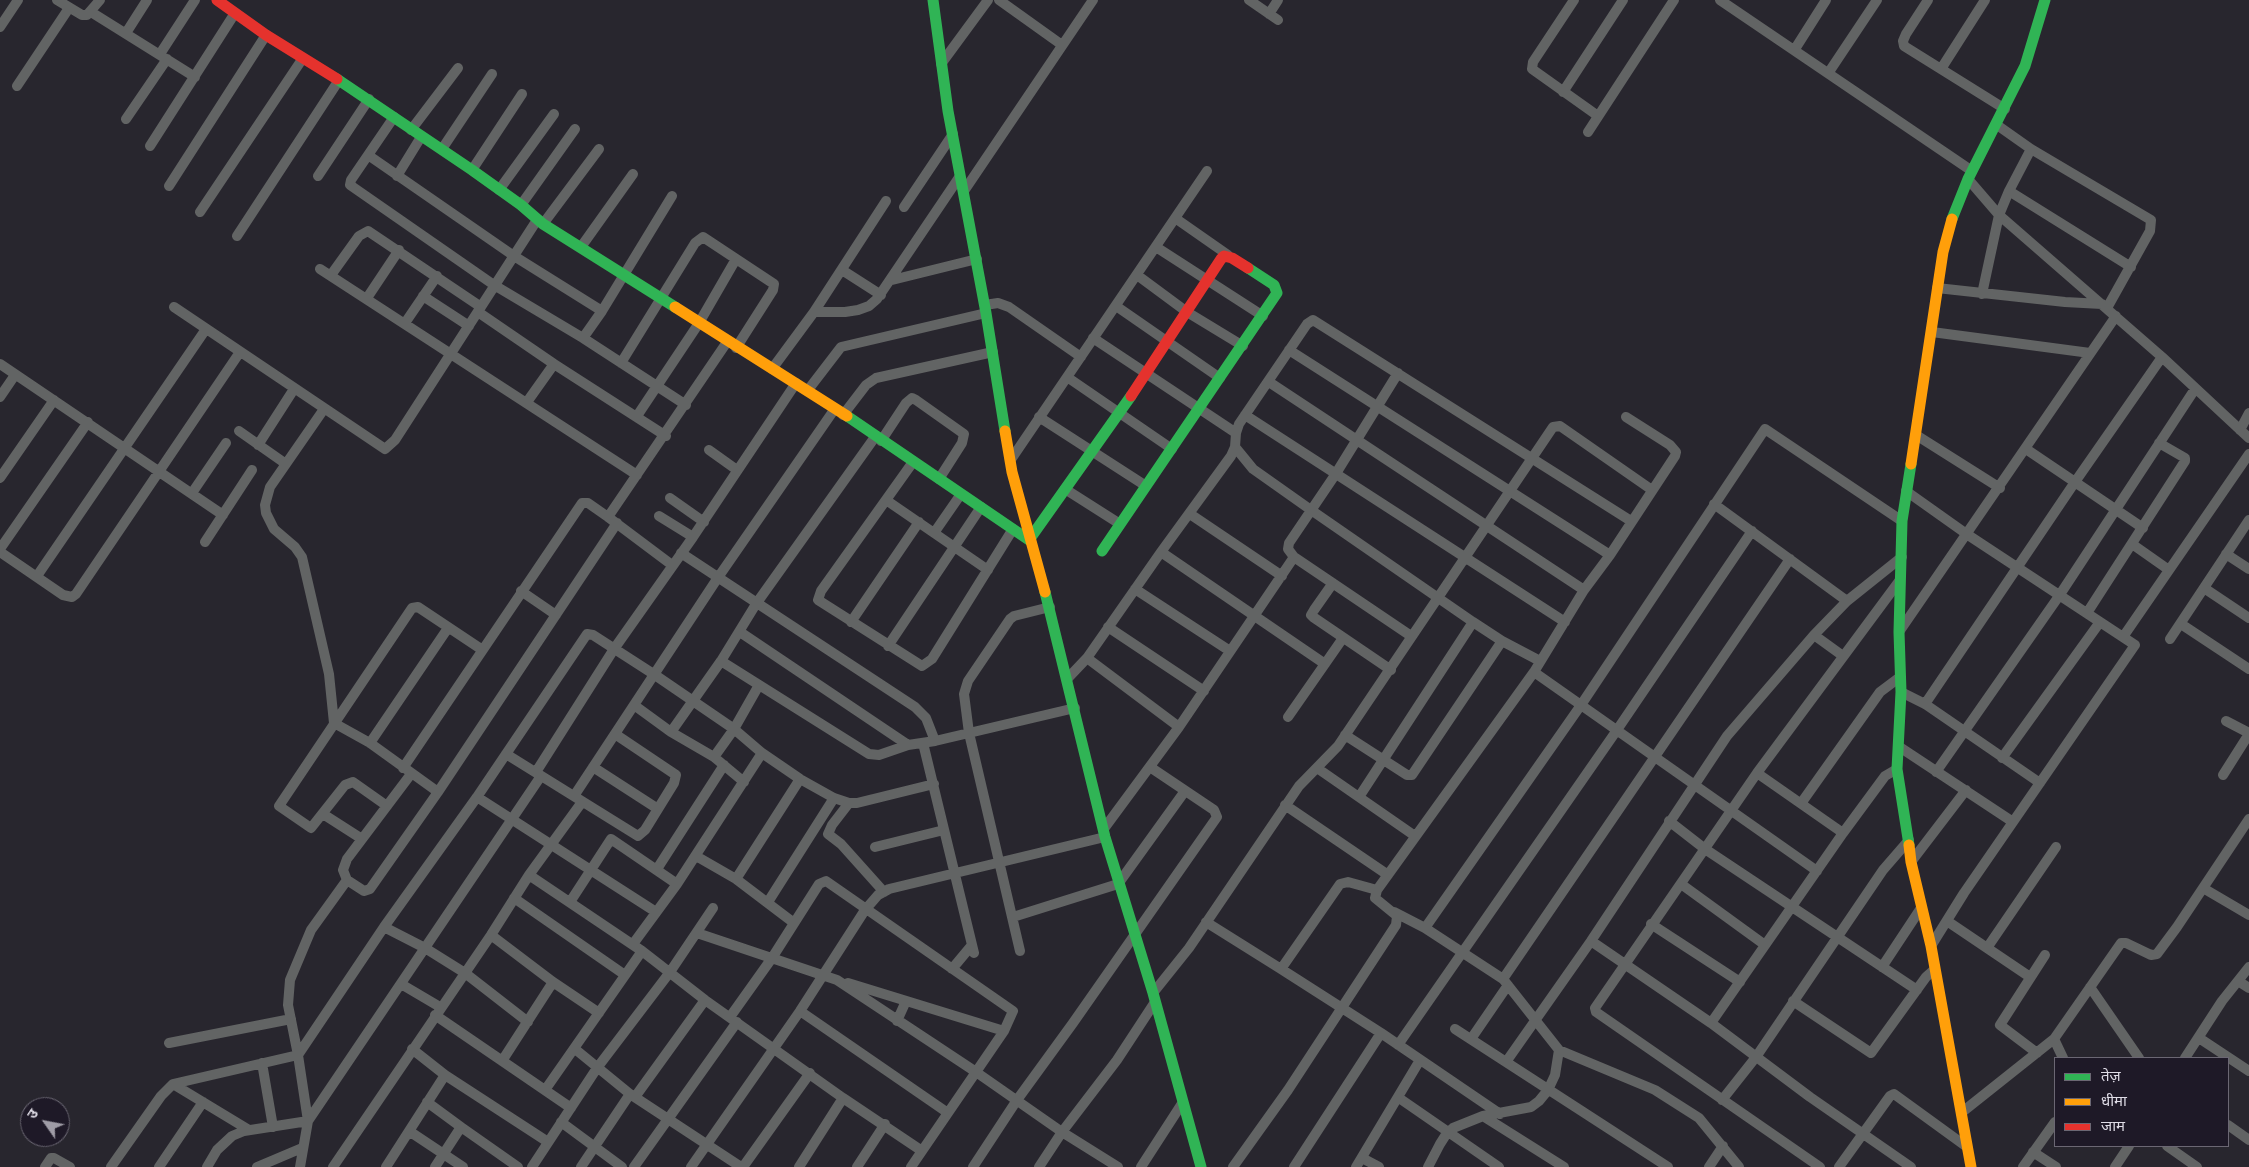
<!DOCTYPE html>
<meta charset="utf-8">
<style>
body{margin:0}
#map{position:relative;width:2249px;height:1167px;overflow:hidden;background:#28262e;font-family:"Fira Sans Condensed","Noto Sans Devanagari",sans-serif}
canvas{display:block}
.legend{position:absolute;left:2054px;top:1057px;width:175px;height:90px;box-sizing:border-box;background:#1e1927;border:1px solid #6b6773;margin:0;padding:6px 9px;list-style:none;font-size:15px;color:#dfdce6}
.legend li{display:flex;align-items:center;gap:10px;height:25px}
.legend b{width:25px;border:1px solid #6b6773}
.north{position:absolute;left:20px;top:1097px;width:50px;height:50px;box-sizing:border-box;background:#1e1927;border:1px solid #6b6773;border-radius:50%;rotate:303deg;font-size:14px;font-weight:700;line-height:20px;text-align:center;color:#dfdce6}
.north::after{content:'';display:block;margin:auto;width:18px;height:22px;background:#9f9ca6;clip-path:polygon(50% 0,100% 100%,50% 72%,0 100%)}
</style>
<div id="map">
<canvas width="2249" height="1167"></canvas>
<ul class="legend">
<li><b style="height:6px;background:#30b455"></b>तेज़</li>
<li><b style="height:6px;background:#ff9f0a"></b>धीमा</li>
<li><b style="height:6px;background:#e5322d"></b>जाम</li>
</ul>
<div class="north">उ</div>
</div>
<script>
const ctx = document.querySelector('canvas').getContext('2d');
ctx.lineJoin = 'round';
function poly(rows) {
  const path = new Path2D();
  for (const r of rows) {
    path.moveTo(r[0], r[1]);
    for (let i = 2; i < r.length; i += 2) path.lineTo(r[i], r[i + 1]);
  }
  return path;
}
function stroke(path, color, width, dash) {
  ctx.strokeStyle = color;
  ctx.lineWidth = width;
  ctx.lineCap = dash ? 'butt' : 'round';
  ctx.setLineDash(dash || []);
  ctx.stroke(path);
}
const street = poly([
 [57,0,82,15,87,15,100,0],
 [999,0,1062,45],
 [1249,0,1278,20],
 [1574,0,1533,62,1532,69,1598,116],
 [1720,0,1972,171],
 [1928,0,1906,34,1903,41,1904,46,2005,109],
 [91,12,195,77],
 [1269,14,1278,0],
 [0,27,18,0],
 [126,33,147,0],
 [1795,49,1826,0],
 [160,54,195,0],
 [941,64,988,0],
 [1941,69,1985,0],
 [1829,72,1877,0],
 [17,86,69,8],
 [1563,92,1623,0],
 [394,117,351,180,350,185,494,285,583,338,686,405],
 [126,119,167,59],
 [1997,125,2031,149,2151,220,2150,231,2107,308],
 [411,130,458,68],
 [1588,132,1674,0],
 [150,146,235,13],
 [442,149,492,74],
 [368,155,514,256,602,311],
 [472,170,522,94],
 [318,176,369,99],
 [397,176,421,137],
 [1968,179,1999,215,2162,357,2249,438],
 [169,186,266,35],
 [499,190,554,114],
 [964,191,1093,0],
 [2009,191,2131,267],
 [521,205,575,129],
 [904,207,953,134],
 [200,212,303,58],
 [1175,218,1228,255],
 [543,224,599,149],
 [237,236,339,80],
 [581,247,633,174],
 [1156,247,1263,316],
 [320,269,637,475],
 [842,270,881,295],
 [331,275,359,236,368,231,481,307],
 [1137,275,1187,312,1243,346],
 [892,280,977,259],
 [1937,288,2065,302,2102,304],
 [1982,294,1999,215,2009,191,2031,149],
 [423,296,469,326],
 [367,298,399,250],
 [985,305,998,303,1009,307,1081,357],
 [1116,306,1220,378],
 [174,307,385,449,395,440,537,220],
 [478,312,554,364,666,436],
 [814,312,845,312,858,310,869,306,877,299,960,176],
 [405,323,437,276],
 [1932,332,2090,353],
 [583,338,602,311,672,196],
 [1093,338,1236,433],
 [1289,350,1610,555],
 [621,363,695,243,703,237,774,284,773,290,736,348],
 [0,364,223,515],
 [772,369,814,312,886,201],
 [1398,373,1335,475,1289,543,1288,549,1294,557,1411,636],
 [1067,377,1172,449],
 [1269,382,1584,590],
 [808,390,841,347,986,313],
 [0,397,15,375],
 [527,402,554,364],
 [324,409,270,487,265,505,266,513,274,529,295,547,302,557,329,674,334,723,370,743,438,792],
 [843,415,866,385,876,378,993,352],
 [1245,415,1565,622],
 [637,416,699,323,736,259],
 [1039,417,1146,486],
 [2240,430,2249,413],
 [239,431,286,464],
 [1916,435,2000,488],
 [881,441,906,403,912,398,916,400,964,434,962,443,939,479],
 [258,445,294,389],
 [1235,447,1253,469,1311,510,1473,622,1502,641,1540,661],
 [2026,449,2143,528],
 [709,450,737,470],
 [1010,461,1207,171],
 [913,462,821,591,818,600,922,666,932,659,1013,529],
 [0,478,54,400],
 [1065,489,1120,524],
 [1906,491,1968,535,2135,645,1964,893,1931,946],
 [192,493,226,443],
 [670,498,704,522],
 [886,500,988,570],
 [1714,504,1847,601],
 [1190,514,1282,576],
 [659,516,693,537],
 [608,517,727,342],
 [934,533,961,494],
 [205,542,252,470],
 [2132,544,2169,570],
 [0,549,88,422],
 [0,552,63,595,72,597,76,594,240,352],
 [1161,552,1325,664],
 [681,553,915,707,926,718,935,741],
 [2226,554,2249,569],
 [37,576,206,329],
 [1333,583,1314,610,1311,615,1313,617,1391,670],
 [2204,588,2249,618],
 [1135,589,1230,651],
 [521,591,556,615],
 [2087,613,2185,461,2185,458,2159,443],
 [851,622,919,522],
 [2181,624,2249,669],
 [1108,627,1204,691],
 [740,632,908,745,935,741,1075,708],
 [1899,632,2116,316],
 [1814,635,1843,656],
 [2123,637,2249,454],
 [2170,639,2249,520],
 [888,646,981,507],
 [1087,658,1179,727],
 [721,661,869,754,879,755,908,745],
 [1534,672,1817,871],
 [1068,678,1087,658,1161,552,1231,456,1235,447,1236,433,1239,424,1307,324,1313,320,1631,521],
 [1901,692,1925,704,2040,783],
 [1925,704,2075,482,2162,357],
 [634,705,671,732,714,757,744,782],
 [1288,717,1343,638],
 [2226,721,2249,733],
 [671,732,721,661,756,604,875,437],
 [1345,735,1407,775,1412,775,1502,641],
 [370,743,448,628],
 [923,743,974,953],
 [1898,746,2013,822],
 [506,754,638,836,645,830,674,783,676,775,615,734],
 [714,757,734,729,759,685],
 [2002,758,2100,622],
 [593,767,658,809],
 [403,768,582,503,588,503,608,517,672,565],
 [1317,768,1415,836],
 [536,772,614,649,693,537,796,383],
 [1936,772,2059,596,2195,389],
 [1757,773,1843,833],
 [2223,775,2249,734],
 [574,796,717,579,834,410],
 [477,797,656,912],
 [1359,797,1473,622],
 [1802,802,1880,692,1900,677],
 [849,803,832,825,828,834,841,844,884,892],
 [1285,805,1388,875],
 [387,806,353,782,345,785,311,828,279,806,412,608,418,607,481,649],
 [323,814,362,839],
 [1669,821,1705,849,1917,990],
 [1103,830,1179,727,1294,557],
 [875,847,944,830],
 [696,856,736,879,794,923],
 [1911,862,1966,790],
 [657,869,724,765],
 [529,875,642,951,705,1000,843,1098,922,1151],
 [736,879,800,779],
 [347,880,364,891,370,889,438,792,617,523],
 [1681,884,1765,945],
 [2203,888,2249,915],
 [1377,890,1348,882,1340,884,1281,969,1381,1033,1500,1114],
 [514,898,625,975],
 [570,902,611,839,677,884],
 [768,902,834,798],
 [1394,912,1425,928],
 [1013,917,1118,884,1185,791],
 [1947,921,2030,977],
 [1206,922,1281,969],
 [1651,924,1740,982],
 [384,927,425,948,465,973,528,1022],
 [697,933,837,980,976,1072,1062,1132,1118,1167],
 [491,935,553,982,599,1013],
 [1591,941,1711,1023,1810,1097,1911,1167],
 [633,944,677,884,762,753],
 [1987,948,2056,847],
 [1020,951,969,733,964,694,968,681,1010,619,1014,616,1050,607],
 [1882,967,1921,908],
 [952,969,972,945],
 [1503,979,1790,559],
 [2238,981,2249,988],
 [848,983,1004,1031],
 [401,984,440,1007],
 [2090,987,2139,1058],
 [1153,993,1189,948,1299,786,1338,746,1553,427,1560,426,1652,490],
 [1793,1001,1871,1053,1926,977,1935,969],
 [800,1011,948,1113],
 [435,1015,571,1108],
 [730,1017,772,958,819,884,826,881,1013,1011,1004,1031,911,1167],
 [897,1021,906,1001],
 [1711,1023,1843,833,1885,776,1897,769],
 [1455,1029,1668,1167],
 [2199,1038,2249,1071],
 [1471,1039,1508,985],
 [2054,1039,2063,1058],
 [169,1043,291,1019],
 [1398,1045,1617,730,1752,531],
 [412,1049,445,1075,548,1142],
 [575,1049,630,1094,741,1167],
 [2037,1053,2000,1025,2045,955],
 [2185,1058,2222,1001,2249,967],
 [502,1061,553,982],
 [1506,1062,1591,941,1727,736,1814,635,1847,601,1902,557],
 [262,1063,273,1127],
 [173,1084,249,1130],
 [545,1090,642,951],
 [635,1097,705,1000],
 [1399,1098,1499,1167],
 [1722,1100,1756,1057,1883,870,1909,840],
 [427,1102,461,1127],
 [1961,1113,2054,1039,2121,943,2126,943,2151,955,2157,954,2177,927,2249,819],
 [1483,1116,1564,1167],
 [561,1122,622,1167],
 [2228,1125,2249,1140],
 [409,1131,463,1167],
 [2167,1146,2197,1167],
 [2033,1152,2056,1167],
 [1362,1158,1379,1167],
 [45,1167,51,1158,54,1158,70,1167],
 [111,1167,161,1096,173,1084,298,1055,384,927,477,797,587,634,593,635,655,675,734,729,762,753,800,779,834,798,849,803,857,803,934,784],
 [159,1167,203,1102],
 [207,1167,217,1150,232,1136,244,1131,308,1121,541,776],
 [257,1167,302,1148],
 [300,1167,308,1121,298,1055,288,1005,290,980,311,930,347,880,343,870,347,859,411,774],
 [333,1167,491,935,529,875,582,802],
 [386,1167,445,1075],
 [435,1167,461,1127,518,1167],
 [532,1167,597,1068,670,972,713,908],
 [581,1167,630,1094],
 [634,1167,737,1022],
 [691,1167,800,1011,865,910,878,895,889,889,1105,837],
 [743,1167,810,1073],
 [799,1167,843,1098],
 [857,1167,885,1124],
 [973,1167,1017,1100,1073,1023,1217,817,1214,810,1150,767],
 [1039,1167,1062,1132,1117,1060,1155,1002],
 [1141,1167,1183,1102],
 [1233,1167,1288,1090,1396,925,1397,916,1375,898,1377,890,1534,672,1584,590,1610,555,1675,456,1676,452,1670,445,1626,417],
 [1294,1167,1381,1033],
 [1356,1167,1420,1060],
 [1428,1167,1440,1144,1447,1133,1453,1128,1483,1116,1531,1107,1539,1101,1548,1090,1555,1075,1559,1050],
 [1709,1167,1723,1146],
 [1739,1167,1699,1118,1655,1090,1559,1050,1503,979,1425,928,1581,705,1765,429,1902,521],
 [1820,1167,1596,1012,1595,1008,1757,773,1900,580],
 [1839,1167,1890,1096,1894,1094,1967,1147],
 [2023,1167,2055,1122],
 [2115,1167,2129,1146]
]);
const fast = poly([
 [933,0,948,111,986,313,1005,431],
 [337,79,472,170,521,205,543,224,675,307],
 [1952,219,1968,179,2025,66,2045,0],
 [847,416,1029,540,1131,396],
 [1102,551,1277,293,1274,285,1248,268],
 [1045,592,1105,837,1153,993,1201,1167],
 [1909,845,1897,769,1901,692,1899,632,1902,521,1911,464]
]);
const slow = poly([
 [675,307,847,416],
 [1005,431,1012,472,1045,592],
 [1911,464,1943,252,1952,219],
 [1909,845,1911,862,1931,946,1971,1167]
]);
const jam = poly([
 [217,0,266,35,337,79],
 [1131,396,1221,259,1224,256,1232,258,1248,268]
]);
stroke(street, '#626464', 10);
stroke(fast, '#30b455', 11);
stroke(slow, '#ff9f0a', 11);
stroke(jam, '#e5322d', 11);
</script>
